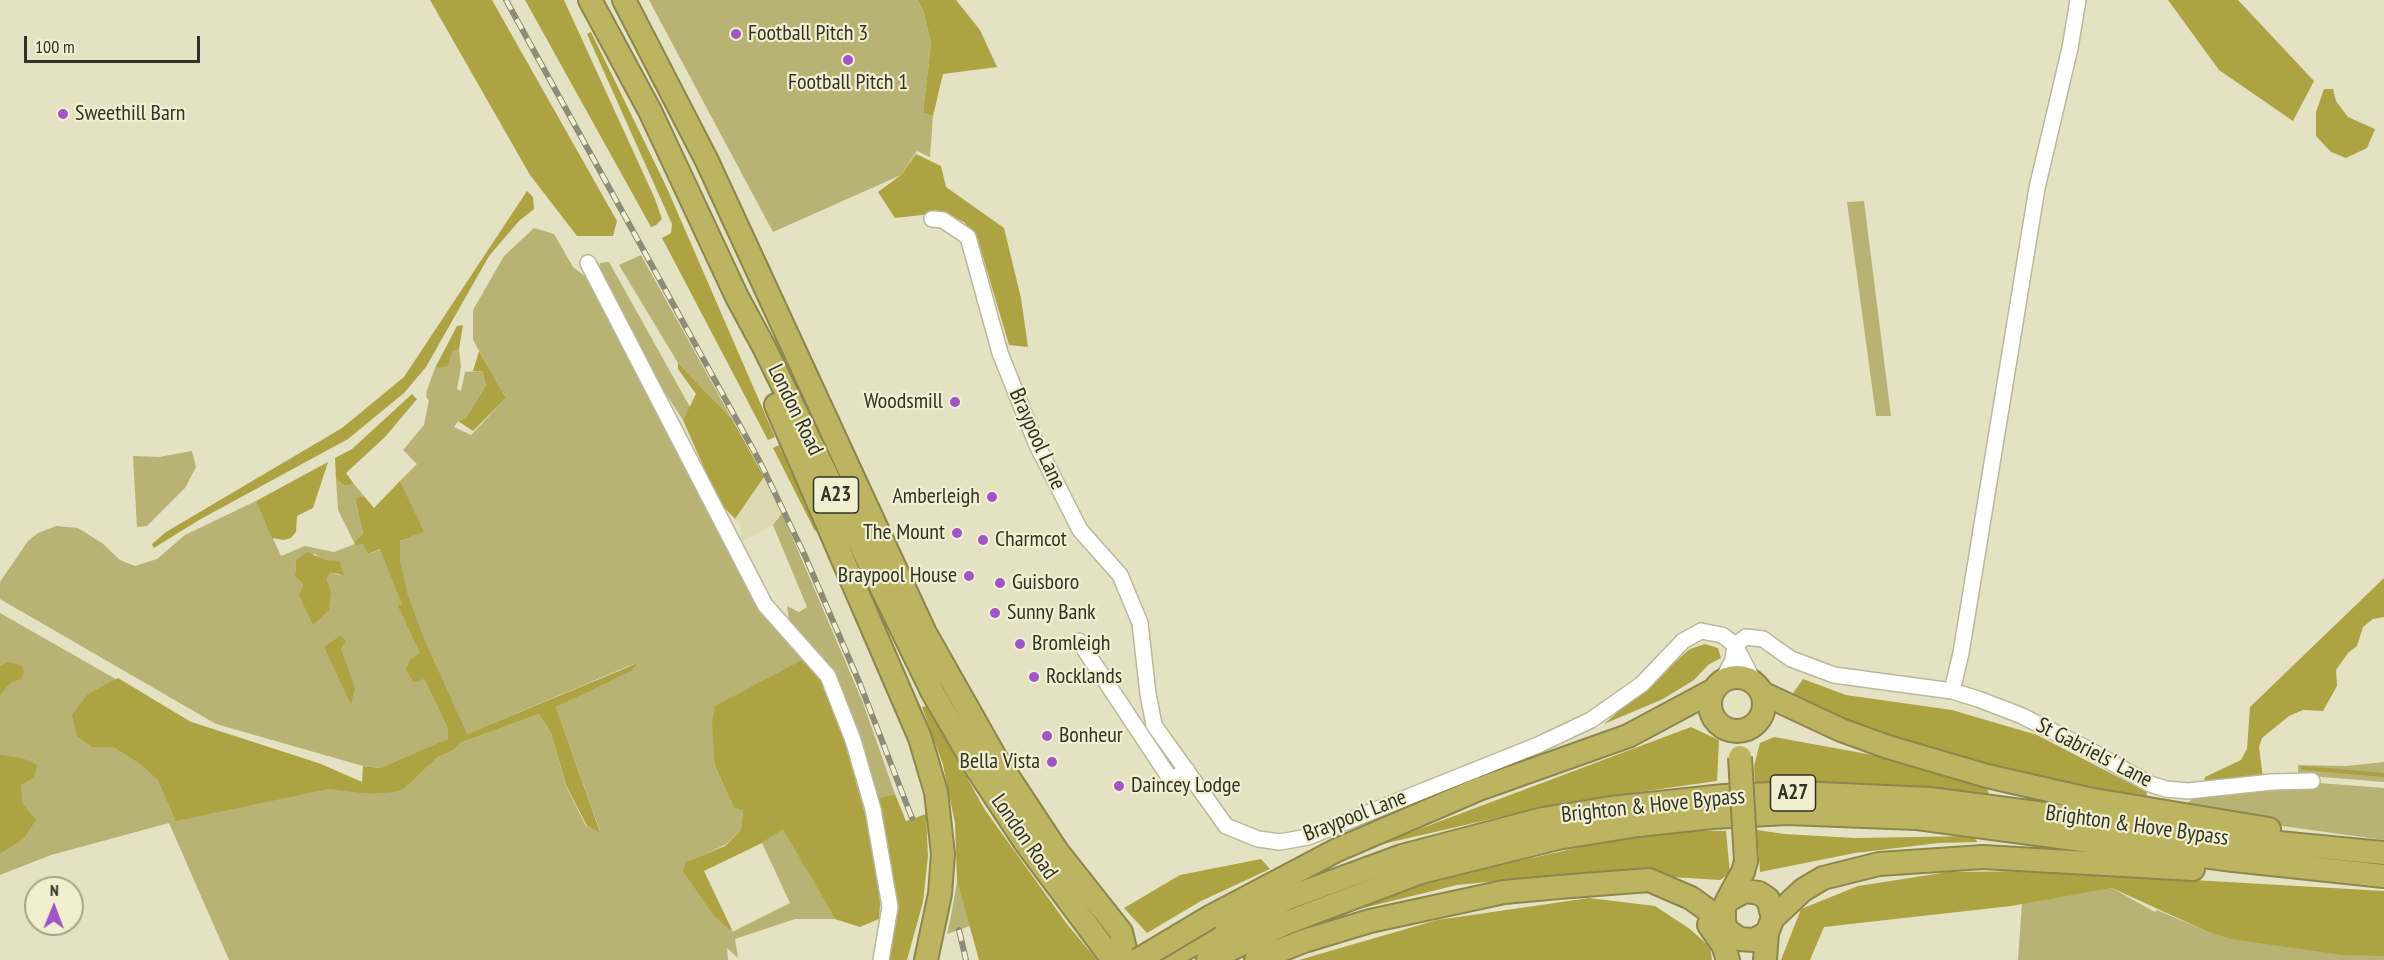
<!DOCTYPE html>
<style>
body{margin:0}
#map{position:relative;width:2384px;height:960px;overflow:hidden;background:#e5e2c3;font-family:"PT Sans Narrow",sans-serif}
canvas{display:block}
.north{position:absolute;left:24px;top:876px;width:60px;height:60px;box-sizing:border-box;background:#f2efd0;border:2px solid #a6a38c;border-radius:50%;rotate:1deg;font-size:16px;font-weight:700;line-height:24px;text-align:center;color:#333226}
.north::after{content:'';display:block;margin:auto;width:21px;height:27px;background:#a054c6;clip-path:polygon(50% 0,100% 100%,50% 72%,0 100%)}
.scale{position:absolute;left:24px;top:36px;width:176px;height:27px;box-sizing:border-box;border:3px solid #333226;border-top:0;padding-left:8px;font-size:18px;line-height:21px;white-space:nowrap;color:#333226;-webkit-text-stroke:4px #f2efd0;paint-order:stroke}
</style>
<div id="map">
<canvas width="2384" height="960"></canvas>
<div class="north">N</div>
<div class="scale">100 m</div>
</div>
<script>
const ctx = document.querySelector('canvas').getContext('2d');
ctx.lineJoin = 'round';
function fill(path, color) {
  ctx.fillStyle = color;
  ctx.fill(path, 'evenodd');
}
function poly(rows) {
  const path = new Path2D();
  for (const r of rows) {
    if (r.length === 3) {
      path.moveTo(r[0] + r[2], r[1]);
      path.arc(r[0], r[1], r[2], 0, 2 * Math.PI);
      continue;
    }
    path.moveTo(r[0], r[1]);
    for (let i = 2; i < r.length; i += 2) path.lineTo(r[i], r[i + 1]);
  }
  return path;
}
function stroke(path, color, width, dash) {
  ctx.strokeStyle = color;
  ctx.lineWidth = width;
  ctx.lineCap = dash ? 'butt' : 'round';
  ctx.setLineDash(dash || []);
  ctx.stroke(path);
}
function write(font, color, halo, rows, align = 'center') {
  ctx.font = font + ' "PT Sans Narrow",sans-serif';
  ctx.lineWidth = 4.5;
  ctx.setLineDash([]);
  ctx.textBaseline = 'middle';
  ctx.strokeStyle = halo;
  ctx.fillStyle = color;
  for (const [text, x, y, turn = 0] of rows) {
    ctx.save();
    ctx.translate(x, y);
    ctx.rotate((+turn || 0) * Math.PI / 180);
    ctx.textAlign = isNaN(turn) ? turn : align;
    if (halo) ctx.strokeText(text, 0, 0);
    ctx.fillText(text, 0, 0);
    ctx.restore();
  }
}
const built = poly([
 [764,477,782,513,773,525,741,542,740,523,735,519]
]);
const green = poly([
 [649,0,918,0,924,13,931,43,923,113,933,116,930,157,917,151,901,175,773,232],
 [1864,201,1891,416,1876,416,1847,202],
 [534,228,554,234,573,267,594,283,760,613,806,658,715,766,734,808,743,811,741,830,725,845,687,862,732,932,790,903,762,843,783,828,835,919,795,919,735,939,738,958,727,948,728,960,229,960,169,823,51,855,0,875,0,613,191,722,321,764,354,791,371,794,404,789,438,757,454,750,460,743,539,714,551,733,566,786,586,826,600,831,556,707,636,663,460,737,424,679,448,729,449,739,380,768,363,766,216,724,0,599,0,582,28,541,38,533,56,526,78,528,102,543,120,560,135,566,157,559,185,535,256,501,281,556,305,546,334,552,355,544,363,544,369,554,423,532,400,481,417,464,403,450,424,425,429,400,426,397,427,390,435,368,443,366,452,352,459,349,461,367,457,389,461,391,465,372,482,371,486,385,466,418,458,421,454,427,471,435,506,398,473,340,473,310,504,256],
 [315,554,341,576,330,571,327,579,331,591,299,595,303,584,295,576,296,561],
 [641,255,732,419,678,363,619,265],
 [609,262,690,407,683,420,646,364,598,273,600,263],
 [192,451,196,467,185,488,147,526,137,527,133,456,159,457],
 [336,479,345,486,354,484,364,496,355,500,363,534,354,542,338,510],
 [782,513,863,703,895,794,877,799,789,620,787,606,799,612,807,607,773,525],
 [2384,762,2384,782,2298,775,2298,765,2346,766],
 [2319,783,2384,788,2384,840,2179,812,2192,799,2257,788],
 [957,881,970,926,947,934,951,916],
 [2112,888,2155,912,2157,910,2206,931,2384,956,2384,960,2018,960,2022,903]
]);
const forest = poly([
 [430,0,492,0,617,221,613,236,577,236,530,175],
 [525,0,564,0,655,199,662,219,656,225,651,227],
 [918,0,956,0,980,30,997,67,943,74,933,116,923,113,931,43,924,13],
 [2168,0,2238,0,2314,81,2293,121,2219,70],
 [591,32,666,186,775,437,768,440,662,238,671,233,672,224,587,34],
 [2324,89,2333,89,2336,101,2348,117,2375,129,2367,148,2346,158,2331,152,2316,136,2316,112],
 [916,154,941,166,946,187,1004,228,1021,298,1028,347,1009,345,978,240,964,222,936,210,922,215,895,218,878,192,901,175],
 [527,191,533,197,534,209,519,221,489,256,426,367,404,393,348,439,199,520,154,548,152,544,166,532,342,428,404,377],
 [463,325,459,349,452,352,448,366,435,368,457,326],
 [479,351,506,398,473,431,458,421,466,418,486,385,482,371,473,371],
 [678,363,732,419,764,477,735,519,719,502,683,420,696,394,678,369],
 [412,394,417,399,385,437,346,473,354,484,345,486,336,479,335,458,352,449],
 [779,445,818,530,815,531,773,448],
 [328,462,313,508,297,516,296,532,291,538,284,540,272,538,256,501],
 [400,481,424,532,400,541,400,562,408,596,424,639,467,734,638,663,631,671,556,707,600,832,587,826,566,785,551,733,539,714,460,743,454,750,438,757,404,789,393,792,371,794,328,789,176,821,158,780,142,765,114,747,92,747,77,736,72,715,88,694,118,678,191,722,321,764,362,782,363,766,380,768,448,739,448,729,424,679,413,682,406,669,410,660,420,653,398,606,402,604,380,549,368,554,363,544,355,545,354,542,363,534,355,499,364,496,374,508],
 [307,552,325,560,339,561,344,575,330,572,327,579,331,591,329,610,313,625,299,595,303,584,295,576,296,561],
 [2384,578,2384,617,2373,619,2363,627,2357,646,2348,653,2336,670,2337,686,2323,711,2303,710,2289,716,2262,738,2259,747,2263,778,2203,785,2205,777,2241,760,2247,749,2250,707],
 [340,636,346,641,341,649,355,688,351,704,324,647],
 [1705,644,1718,648,1721,658,1708,665,1694,680,1663,699,1604,724,1690,649],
 [806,658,824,680,834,705,866,817,881,894,879,919,860,927,835,919,783,829,762,843,704,871,733,932,714,916,683,871,686,862,725,846,741,830,743,811,734,808,715,766,712,723,715,706],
 [8,662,21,665,24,672,21,679,10,683,0,695,0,666],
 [1803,679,1846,695,1952,710,2037,735,2147,792,2146,802,1991,767,1865,729,1789,699],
 [927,706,985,810,1067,924,1097,960,979,960,957,881,955,823,943,765,922,707],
 [1691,727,1719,740,1717,781,1561,803,1374,846],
 [1774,737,1873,755,1986,785,1989,794,1977,795,1900,785,1755,784,1754,766,1760,743],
 [0,755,22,758,37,765,34,777,21,785,22,803,36,820,24,838,0,854],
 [895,794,906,821,926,814,928,856,923,902,907,960,885,960,894,906,877,799],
 [1687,830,1726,831,1730,873,1720,880,1590,872,1457,885,1359,909,1357,902,1433,880,1626,837],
 [1757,830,1784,834,1855,838,1972,836,1978,842,1939,843,1855,853,1760,872],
 [1261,859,1270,869,1201,901,1147,933,1124,908,1180,875],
 [2037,871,2384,891,2384,956,2343,955,2231,939,2206,931,2112,888,2011,906,1824,927,1810,960,1781,960,1801,909,1858,886,1948,872],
 [1589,898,1655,906,1690,929,1710,947,1712,960,1299,960,1437,920]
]);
const stream = poly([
 [2303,768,2384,775]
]);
const minor = poly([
 [932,219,943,220,968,237,1000,353,1036,443,1080,530,1120,575,1140,623,1148,694,1154,725,1226,826,1258,839,1280,842,1308,837,1538,745,1591,720,1642,684,1683,641,1701,631,1722,635,1735,645,1755,684],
 [588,263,765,605,828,676,853,740,873,809,890,907,881,960],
 [1079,641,1171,780,1187,770],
 [1735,645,1746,637,1763,639,1791,659,1834,675,1952,691,1978,699,2020,715,2086,748,2150,784,2166,789,2188,791,2272,782,2312,781],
 [1722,681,1733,660,1735,645],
 [1952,691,1961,653,2037,188,2070,48,2078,0]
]);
const highway = poly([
 [590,0,650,111,737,297,764,347,933,693,977,769,1027,845,1113,960],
 [624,0,707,161,925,633,995,757,1057,851,1121,932,1126,953,1132,960],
 [776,405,920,738,936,792,943,854,940,894,926,960],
 [1737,704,27],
 [1762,693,1841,730,1888,747,1987,776,2088,799,2269,829],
 [1727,901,1745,891,1759,893,1768,899,1773,918,1767,933,1754,940,1739,939,1727,930,1724,922,1724,908,1727,901,1735,886,1743,872,1746,861],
 [1210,917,1337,850,1479,789,1628,736,1714,690],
 [1773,918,1803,890,1823,878,1879,864,1983,857,2193,869],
 [1709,925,1723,945,1728,960],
 [1162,960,1288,898,1402,856,1543,819,1611,808,1724,796,1798,793,1930,799,2227,838,2384,853],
 [1208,960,1286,923,1421,872,1558,838,1638,825,1712,817,1787,813,1917,818,2233,860,2384,876],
 [1256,960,1304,941,1370,921,1504,892,1559,887,1649,880,1691,898,1724,922],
 [1765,960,1767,933]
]);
const rail = poly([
 [506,0,761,464,805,556,860,684,912,818],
 [959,930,966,960]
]);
const highwayBridge = poly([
 [1740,757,1746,861],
 [1138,960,1210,917]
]);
const markers = [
 [736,34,6,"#a054c6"],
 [848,60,6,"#a054c6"],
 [63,114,6,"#a054c6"],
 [955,402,6,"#a054c6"],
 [992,497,6,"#a054c6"],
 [957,533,6,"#a054c6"],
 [983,540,6,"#a054c6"],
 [969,576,6,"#a054c6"],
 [1000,583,6,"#a054c6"],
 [995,613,6,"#a054c6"],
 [1020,644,6,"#a054c6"],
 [1034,677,6,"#a054c6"],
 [1047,736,6,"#a054c6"],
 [1052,762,6,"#a054c6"],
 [1119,786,6,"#a054c6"]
];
const shields = [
 [836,495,45],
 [1793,793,45]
];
const shieldNames = [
 ["A23",836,495],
 ["A27",1793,793]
];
const poiNames = [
 ["Football Pitch 3",748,34],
 ["Football Pitch 1",848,83,"center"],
 ["Sweethill Barn",75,114],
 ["Woodsmill",943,402,"right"],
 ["Amberleigh",980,497,"right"],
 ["The Mount",945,533,"right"],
 ["Charmcot",995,540],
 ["Braypool House",957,576,"right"],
 ["Guisboro",1012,583],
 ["Sunny Bank",1007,613],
 ["Bromleigh",1032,644],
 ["Rocklands",1046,677],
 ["Bonheur",1059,736],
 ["Bella Vista",1040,762,"right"],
 ["Daincey Lodge",1131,786]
];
const streetNames = [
 ["London Road",795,410,64],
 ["Braypool Lane",1037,439,66],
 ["St Gabriels' Lane",2094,753,27],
 ["Brighton & Hove Bypass",1653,806,-6],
 ["Braypool Lane",1355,816,-21],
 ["Brighton & Hove Bypass",2137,826,8],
 ["London Road",1024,837,55]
];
fill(built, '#ddd9b2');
fill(green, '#b8b274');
fill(forest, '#ada343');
stroke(stream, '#aca141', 4);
stroke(minor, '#bbb89a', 18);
stroke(highway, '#8d864d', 26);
stroke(minor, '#fff', 15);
stroke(highway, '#bdb462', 22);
stroke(rail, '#8e8c76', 6);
stroke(rail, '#f2efd0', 4, [11]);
stroke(highwayBridge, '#8d864d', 26, []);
stroke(highwayBridge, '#bdb462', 22);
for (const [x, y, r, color] of markers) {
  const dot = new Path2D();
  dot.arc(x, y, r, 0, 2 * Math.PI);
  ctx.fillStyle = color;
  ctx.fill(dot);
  stroke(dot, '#f2efd0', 2);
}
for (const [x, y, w] of shields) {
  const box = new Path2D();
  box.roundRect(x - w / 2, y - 18, w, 36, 4.5);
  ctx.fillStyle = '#f2efd0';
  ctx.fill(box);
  stroke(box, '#333226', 1.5);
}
write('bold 21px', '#333226', null, shieldNames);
write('22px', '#333226', '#f2efd0', poiNames, 'left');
write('22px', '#333226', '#f2efd0', streetNames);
</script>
